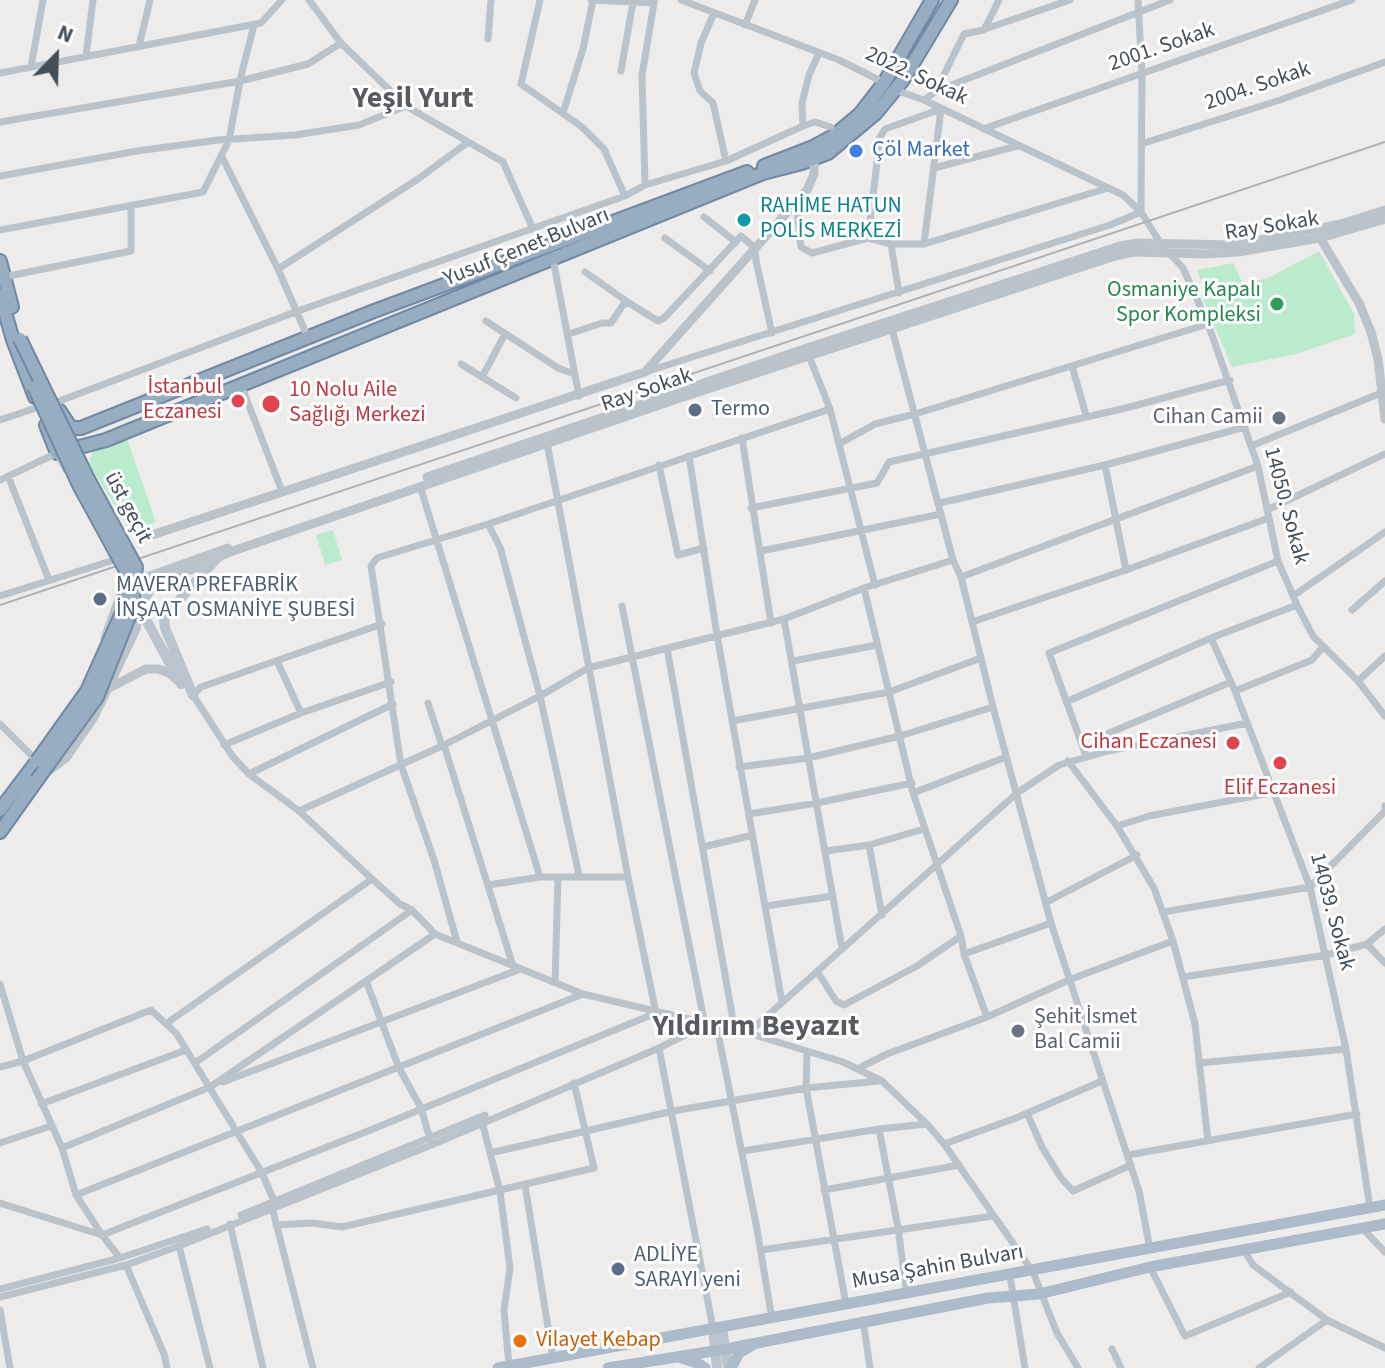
<!DOCTYPE html>
<meta charset="utf-8">
<style>
body{margin:0}
#map{position:relative;width:1385px;height:1368px;overflow:hidden;background:#eeebeb;font-family:"Source Sans 3",sans-serif}
canvas{display:block}
.north{position:absolute;left:16px;top:16px;width:80px;height:80px;-webkit-text-stroke:6px #fff;paint-order:stroke;rotate:23deg;font-size:22px;font-weight:700;line-height:32px;text-align:center;color:#454f57}
.north::after{content:'';display:block;margin:auto;width:28px;height:36px;background:#454f57;clip-path:polygon(50% 0,100% 100%,50% 72%,0 100%)}
</style>
<div id="map">
<canvas width="1385" height="1368"></canvas>
<div class="north">N</div>
</div>
<script>
const ctx = document.querySelector('canvas').getContext('2d');
ctx.lineJoin = 'round';
function fill(path, color) {
  ctx.fillStyle = color;
  ctx.fill(path, 'evenodd');
}
function poly(rows) {
  const path = new Path2D();
  for (const r of rows) {
    path.moveTo(r[0], r[1]);
    for (let i = 2; i < r.length; i += 2) path.lineTo(r[i], r[i + 1]);
  }
  return path;
}
function stroke(path, color, width, dash) {
  ctx.strokeStyle = color;
  ctx.lineWidth = width;
  ctx.lineCap = dash ? 'butt' : 'round';
  ctx.setLineDash(dash || []);
  ctx.stroke(path);
}
function write(font, color, halo, rows, align = 'center') {
  ctx.font = font + ' "Source Sans 3",sans-serif';
  ctx.lineWidth = 6;
  ctx.setLineDash([]);
  ctx.textBaseline = 'middle';
  ctx.strokeStyle = halo;
  ctx.fillStyle = color;
  for (const [text, x, y, turn = 0] of rows) {
    ctx.save();
    ctx.translate(x, y);
    ctx.rotate((+turn || 0) * Math.PI / 180);
    ctx.textAlign = isNaN(turn) ? turn : align;
    if (halo) ctx.strokeText(text, 0, 0);
    ctx.fillText(text, 0, 0);
    ctx.restore();
  }
}
const green = poly([
 [1319,251,1354,314,1355,334,1296,354,1232,367,1201,295,1206,293,1197,270,1233,263,1243,284,1268,278],
 [126,436,156,522,131,532,89,464,93,450],
 [333,530,342,560,325,565,316,535]
]);
const minor = poly([
 [309,0,341,43,406,106,503,162,533,229],
 [540,0,521,84,582,127,604,149,625,196],
 [591,0,654,3,654,0],
 [681,0,839,60,885,83],
 [1138,0,1142,74,1141,212],
 [714,13,701,43,694,73,700,91,713,103,726,161],
 [745,25,755,0],
 [985,29,1070,0],
 [488,39,491,0],
 [139,46,150,0],
 [86,56,93,0],
 [31,67,43,0],
 [621,71,633,2],
 [0,73,261,23,282,0],
 [240,80,254,25],
 [895,90,924,100,1123,195,1141,212,1161,244,1183,268,1208,324,1258,466,1278,561,1297,605,1313,636,1358,681,1385,716],
 [936,91,964,34,984,30,999,0],
 [924,100,936,91,1170,0],
 [563,113,583,49,593,0],
 [0,122,240,81,308,64,341,43],
 [803,126,802,103,809,75,819,53],
 [983,129,1352,0],
 [1141,144,1280,100,1385,62],
 [222,157,278,269,308,338],
 [934,168,1017,146],
 [0,176,137,151,218,140,295,135,359,125,406,106],
 [645,185,642,75,654,3],
 [796,202,801,247,812,253,868,238,891,244,924,244,1108,188],
 [704,217,736,242],
 [0,230,203,192,229,140,240,81],
 [665,238,710,271],
 [868,238,880,137,885,129,941,109,924,244],
 [891,244,899,293],
 [553,259,579,396],
 [278,269,418,179,467,143],
 [585,272,629,303],
 [4,277,131,251,131,205],
 [486,321,558,368,574,374],
 [892,329,953,560,961,577,993,707,1051,923,1139,1191,1150,1249],
 [569,334,602,323,611,323,623,305,629,303,658,321,664,318,741,236,755,248,756,261,772,333],
 [809,356,830,409,875,585],
 [461,364,516,398],
 [1072,366,1086,415],
 [645,372,1110,225,1141,212],
 [482,377,505,334],
 [241,385,282,491],
 [54,403,298,311,625,196,645,185,726,161,803,126,815,122,831,127],
 [0,420,39,407],
 [742,438,771,623],
 [839,444,875,424,915,414,1208,324],
 [1251,446,1381,393],
 [689,456,717,635,782,1002],
 [659,465,678,555,704,548],
 [1105,465,1126,570],
 [8,476,49,580],
 [0,480,57,453,66,470],
 [420,486,540,877],
 [940,503,1105,465,1245,427],
 [751,508,877,483,889,462,1126,408,1230,380],
 [1267,510,1385,454],
 [488,524,830,409],
 [761,551,941,514],
 [961,577,1258,466],
 [864,588,913,793,961,936,964,954,987,1017],
 [0,596,111,561,114,558,110,551],
 [1293,596,1385,532],
 [1352,610,1385,581],
 [784,619,842,949],
 [972,622,1126,570,1269,518],
 [382,624,201,687,193,695,233,757,249,774,299,811,372,879,400,904,412,910,435,934,583,994,748,1033,843,1062,882,1081,927,1124,944,1144,1033,1272,1057,1333,1078,1368],
 [1211,638,1235,691,1310,887,1346,1049,1370,1208],
 [667,648,735,1031],
 [277,661,301,713],
 [793,661,877,645],
 [1358,681,1385,656],
 [1235,691,1312,660,1322,648],
 [1066,702,1211,638,1297,605],
 [428,703,442,746],
 [732,721,889,692,981,658],
 [0,724,37,761],
 [1109,733,1231,682],
 [224,745,301,713,391,682],
 [444,745,513,966],
 [1086,756,1049,653,1278,561],
 [1068,761,1117,826,1154,888,1173,941,1195,1024,1208,1141],
 [739,767,808,758,900,736,993,707],
 [249,774,393,704],
 [913,793,1006,757],
 [299,811,442,746,540,696,588,668,784,619,864,588,953,560],
 [749,814,817,803,912,783],
 [1117,826,1149,816,1275,792],
 [869,845,882,915],
 [703,847,753,835],
 [826,851,869,845,924,829],
 [488,885,540,877,628,877],
 [1047,902,1137,855],
 [766,906,833,896],
 [1163,912,1310,887,1385,811,1385,806],
 [457,942,434,860,401,765,371,566,377,558,488,524,500,547,540,696,579,875],
 [1367,944,1385,963],
 [964,954,1051,923],
 [817,971,836,1001,844,1005,917,966,961,936],
 [1183,977,1326,955,1367,944,1385,929],
 [366,981,399,1068,421,1108,430,1139],
 [555,982,558,877],
 [0,984,23,1061,62,1148,76,1195,102,1235,368,1131,656,1013,628,877,547,443],
 [167,1023,372,879],
 [717,1028,757,1229,772,1319],
 [748,1033,1017,793,1059,765,1108,751,1247,723],
 [659,1048,713,1328],
 [807,1052,806,1088,846,1304],
 [195,1063,412,910],
 [1199,1063,1346,1049],
 [0,1067,23,1061,151,1010,176,1033,262,1173,274,1201],
 [859,1068,887,1054,987,1017,1071,979,1173,941],
 [223,1082,518,970],
 [41,1104,186,1050],
 [1027,1113,1042,1147,1061,1178,1073,1191,1131,1165],
 [482,1122,500,1191,510,1268,504,1310,509,1366],
 [879,1129,898,1228,907,1295],
 [0,1143,51,1126],
 [944,1144,1016,1118,1102,1081],
 [62,1148,210,1087,435,934],
 [743,1151,879,1129,927,1124],
 [490,1153,673,1111,806,1088,879,1081],
 [1128,1155,1357,1114],
 [525,1185,553,1358],
 [824,1190,959,1165],
 [76,1195,583,994],
 [0,1203,102,1235,120,1258],
 [272,1207,313,1368],
 [241,1215,485,1115],
 [230,1224,263,1368],
 [276,1225,312,1223,342,1227,594,1168,574,1083],
 [1362,1228,1385,1252],
 [179,1246,210,1368],
 [1243,1248,1253,1265,1327,1320,1385,1348],
 [761,1250,993,1216],
 [126,1265,164,1354,167,1368],
 [1150,1267,1185,1336,1291,1292],
 [1010,1276,1025,1368],
 [0,1289,120,1258,207,1229],
 [0,1297,126,1265,179,1246,434,1144,659,1048,705,1025,622,606],
 [0,1310,10,1368],
 [863,1320,870,1368],
 [1112,1349,1121,1368],
 [1259,1368,1327,1320]
]);
const tertiary = poly([
 [1319,236,1359,303,1371,332,1378,359,1385,419],
 [427,477,810,347,1120,246,1137,243,1235,245,1341,224,1385,210],
 [143,538,645,372,807,190,814,174,814,156],
 [105,638,122,591,136,581,228,548],
 [109,688,146,669,158,669,169,673,177,680],
 [46,773,66,758,94,717,136,629,141,605,153,587,230,552,674,400,1115,256,1134,252,1206,254,1238,252,1320,238,1385,219]
]);
const secondary = poly([
 [133,596,181,684],
 [193,695,165,628,164,617,217,558],
 [722,1327,728,1368],
 [713,1328,717,1368]
]);
const primary = poly([
 [679,1357,697,1363,705,1368],
 [498,1368,1385,1205],
 [608,1368,726,1349,988,1298,1039,1294,1150,1267,1385,1224],
 [731,1368,739,1353,751,1346]
]);
const trunk = poly([
 [764,166,813,147,835,135,860,114,884,83,932,0],
 [0,261,12,307],
 [0,295,13,340,35,397],
 [59,410,71,428,81,428,374,311,747,172],
 [46,425,57,453,106,440,763,173,802,163,828,153,876,113,903,80,951,0],
 [0,810,37,761],
 [0,832,37,780]
]);
const rail = poly([
 [0,605,1385,142]
]);
const trunkBridge = poly([
 [20,339,87,477,136,567,132,609,97,697,37,780],
 [34,387,79,485,126,571,126,604,87,691,37,761]
]);
const markers = [
 [856,151,8,"#3f7fe0"],
 [744,220,8,"#0f9aa8"],
 [1277,304,8,"#2e9e5b"],
 [238,401,8,"#e0444e"],
 [271,404,10,"#e0444e"],
 [695,410,8,"#5c6f8a"],
 [1279,418,8,"#6b7280"],
 [100,599,8,"#5c6f8a"],
 [1233,743,8,"#e0444e"],
 [1280,763,8,"#e0444e"],
 [1018,1031,8,"#6b7280"],
 [618,1269,8,"#5c6f8a"],
 [520,1341,8,"#e8710a"]
];
const streetNames = [
 ["2001. Sokak",1162,48,-19],
 ["2022. Sokak",916,77,25],
 ["2004. Sokak",1258,87,-19],
 ["Ray Sokak",1272,227,-9],
 ["Yusuf Çenet Bulvarı",527,248,-22],
 ["Ray Sokak",647,391,-19],
 ["14050. Sokak",1285,506,75],
 ["üst geçit",127,508,62],
 ["14039. Sokak",1331,912,75],
 ["Musa Şahin Bulvarı",938,1268,-10]
];
const shopNames = [
 ["Çöl Market",872,151]
];
const cultureNames = [
 ["RAHİME HATUN",760,207],
 ["POLİS MERKEZİ",760,232]
];
const leisureNames = [
 ["Osmaniye Kapalı",1261,291],
 ["Spor Kompleksi",1261,316]
];
const healthNames = [
 ["İstanbul",222,388],
 ["Eczanesi",222,413],
 ["10 Nolu Aile",289,391,"left"],
 ["Sağlığı Merkezi",289,416,"left"],
 ["Cihan Eczanesi",1217,743],
 ["Elif Eczanesi",1280,789,"center"]
];
const serviceNames = [
 ["Termo",711,410],
 ["MAVERA PREFABRİK",116,586],
 ["İNŞAAT OSMANİYE ŞUBESİ",116,611],
 ["ADLİYE",634,1256],
 ["SARAYI yeni",634,1281]
];
const worshipNames = [
 ["Cihan Camii",1263,418],
 ["Şehit İsmet",1034,1018,"left"],
 ["Bal Camii",1034,1043,"left"]
];
const foodNames = [
 ["Vilayet Kebap",536,1341]
];
const districtNames = [
 ["Yeşil Yurt",413,100],
 ["Yıldırım Beyazıt",756,1028]
];
fill(green, '#baebcd');
stroke(trunk, '#7089a4', 16);
stroke(minor, '#bac3ca', 7);
stroke(tertiary, '#bac3ca', 9);
stroke(secondary, '#b9c4cf', 10);
stroke(primary, '#acbbca', 11);
stroke(trunk, '#98acc2', 12);
stroke(rail, '#aeb1b6', 2);
stroke(trunkBridge, '#7089a4', 16, []);
stroke(trunkBridge, '#98acc2', 12);
for (const [x, y, r, color] of markers) {
  const dot = new Path2D();
  dot.arc(x, y, r, 0, 2 * Math.PI);
  ctx.fillStyle = color;
  ctx.fill(dot);
  stroke(dot, '#fff', 3);
}
write('22px', '#454f57', '#fff', streetNames);
write('22px', '#366cbe', '#fff', shopNames, 'left');
write('22px', '#0d838f', '#fff', cultureNames, 'left');
write('22px', '#27864d', '#fff', leisureNames, 'right');
write('22px', '#be3a42', '#fff', healthNames, 'right');
write('22px', '#4e5e75', '#fff', serviceNames, 'left');
write('22px', '#5b616d', '#fff', worshipNames, 'right');
write('22px', '#c56008', '#fff', foodNames, 'left');
write('bold 30px', '#585c60', '#fff', districtNames);
</script>
